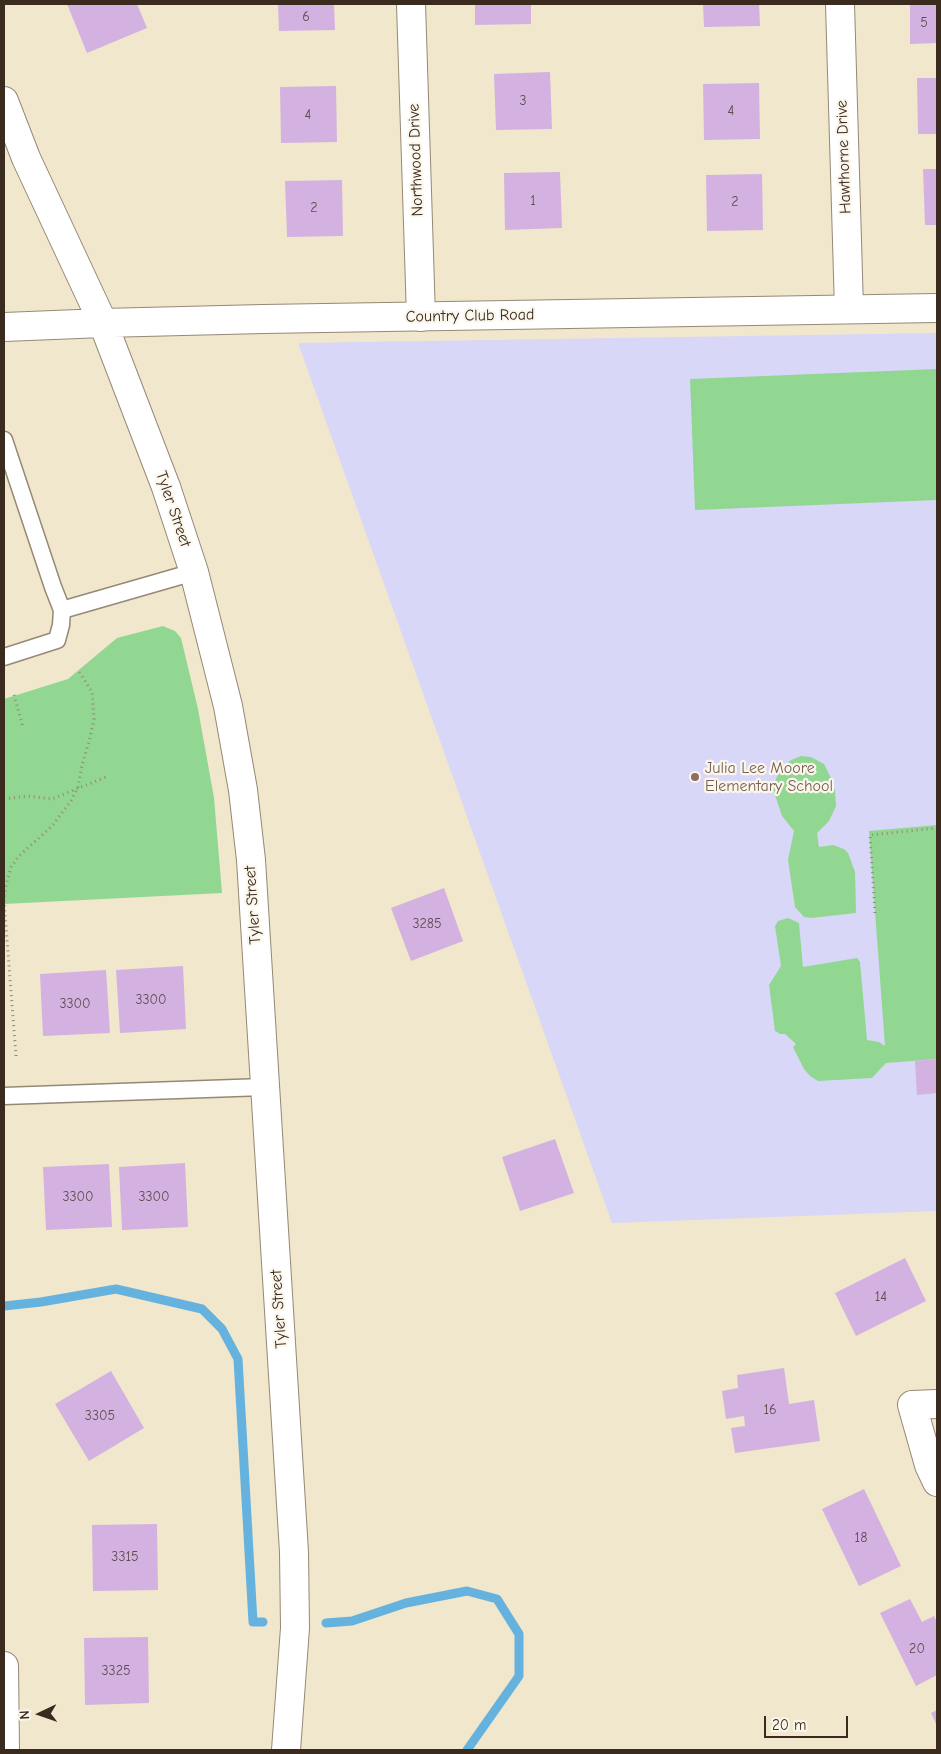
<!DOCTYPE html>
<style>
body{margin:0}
#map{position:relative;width:941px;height:1754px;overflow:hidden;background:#f0e7cc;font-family:"Comic Neue",sans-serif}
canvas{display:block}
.frame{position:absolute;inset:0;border:5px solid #3b2a1e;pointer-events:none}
.north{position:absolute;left:15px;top:1689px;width:50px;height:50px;-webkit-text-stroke:4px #fbf7ec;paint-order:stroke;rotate:267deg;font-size:14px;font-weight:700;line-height:20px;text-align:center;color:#3b2a1e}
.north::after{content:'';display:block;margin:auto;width:18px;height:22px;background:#3b2a1e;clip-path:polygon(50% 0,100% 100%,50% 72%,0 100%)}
.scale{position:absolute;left:764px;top:1716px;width:84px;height:22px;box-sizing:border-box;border:2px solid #3b2a1e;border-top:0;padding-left:6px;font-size:15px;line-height:18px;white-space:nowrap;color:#3b2a1e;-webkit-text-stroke:4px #fbf7ec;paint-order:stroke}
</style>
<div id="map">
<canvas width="941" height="1754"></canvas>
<div class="frame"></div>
<div class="north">N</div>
<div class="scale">20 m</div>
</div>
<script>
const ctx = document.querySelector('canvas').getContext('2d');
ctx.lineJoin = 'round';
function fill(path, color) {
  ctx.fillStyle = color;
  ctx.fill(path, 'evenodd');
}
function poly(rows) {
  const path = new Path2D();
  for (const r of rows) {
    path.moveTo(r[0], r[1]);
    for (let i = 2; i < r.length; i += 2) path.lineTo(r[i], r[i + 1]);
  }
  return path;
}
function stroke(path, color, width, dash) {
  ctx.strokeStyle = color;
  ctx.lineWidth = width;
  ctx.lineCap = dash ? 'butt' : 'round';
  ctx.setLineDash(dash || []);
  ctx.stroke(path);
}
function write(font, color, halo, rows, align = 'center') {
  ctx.font = font + ' "Comic Neue",sans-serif';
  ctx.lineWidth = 4.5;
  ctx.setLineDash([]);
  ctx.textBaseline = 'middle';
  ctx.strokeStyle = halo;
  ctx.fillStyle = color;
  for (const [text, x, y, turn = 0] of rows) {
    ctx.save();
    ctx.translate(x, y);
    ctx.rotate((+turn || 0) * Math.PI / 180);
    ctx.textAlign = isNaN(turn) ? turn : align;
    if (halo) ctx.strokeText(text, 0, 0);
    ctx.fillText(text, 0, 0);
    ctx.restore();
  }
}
const built = poly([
 [937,333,937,1211,612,1223,298,343]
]);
const green = poly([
 [937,369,937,500,695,510,690,379],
 [163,626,175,631,181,638,198,709,214,798,222,893,4,904,4,699,68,679,117,638],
 [801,756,811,757,824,764,832,780,835,791,836,806,829,821,817,833,819,847,833,845,844,849,848,853,855,872,856,913,811,918,804,917,795,907,788,860,794,831,782,816,774,792,774,784,778,774,783,767,791,760],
 [937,825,937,1059,886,1063,872,1078,818,1081,810,1076,804,1069,793,1047,796,1044,785,1034,780,1034,775,1031,769,985,781,966,775,926,778,921,788,918,799,923,803,967,857,958,860,962,867,1040,879,1042,885,1046,869,831]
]);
const stream = poly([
 [4,1306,41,1302,116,1289,202,1309,222,1329,238,1359,253,1622,263,1622],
 [326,1623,352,1621,406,1603,467,1591,497,1599,519,1634,519,1676,467,1750]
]);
const building = poly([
 [67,4,137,4,147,28,87,53],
 [278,4,334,4,335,30,279,31],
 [475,4,531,4,531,24,475,25],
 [703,4,759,4,760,26,704,27],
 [910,4,937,4,937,43,910,44],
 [550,72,552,129,496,130,494,74],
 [917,78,937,78,937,134,918,134],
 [759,83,760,139,704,140,703,84],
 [336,86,337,142,281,143,280,87],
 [923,169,937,169,937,225,925,225],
 [560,172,562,228,505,230,504,173],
 [762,174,763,230,707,231,706,175],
 [342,180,343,236,287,237,285,181],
 [444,888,463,941,411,961,391,908],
 [183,966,186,1029,120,1033,116,970],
 [106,970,110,1033,43,1036,40,974],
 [937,1059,937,1093,917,1095,915,1061],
 [555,1139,574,1193,520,1211,502,1157],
 [185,1163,188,1227,122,1230,119,1167],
 [109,1164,112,1227,46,1230,43,1167],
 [905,1258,926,1301,856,1336,835,1293],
 [784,1368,789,1404,814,1400,820,1441,735,1453,731,1428,745,1426,744,1416,726,1419,722,1391,738,1388,737,1375],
 [111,1371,144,1428,89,1461,55,1404],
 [864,1489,901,1566,859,1586,822,1509],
 [157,1524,158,1590,93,1591,92,1525],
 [910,1599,922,1622,934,1616,937,1622,937,1675,916,1686,880,1613],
 [148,1637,149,1703,85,1705,84,1638],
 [937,1710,937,1726,931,1713]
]);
const path = poly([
 [14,695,23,727],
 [4,799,27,796,52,799,106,777],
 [875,913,870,835,937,828],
 [16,1056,4,901,6,885,11,867,19,856,52,826,71,801,78,787,82,765,90,738,94,719,92,692,78,670]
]);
const lane = poly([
 [4,440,53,587,62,610,61,625,57,640,4,657],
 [62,610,194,572],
 [4,1096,264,1087]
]);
const street = poly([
 [411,4,421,317],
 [840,4,849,309],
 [937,1404,912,1405,929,1465,937,1482],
 [4,1666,5,1750]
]);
const secondary = poly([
 [4,101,26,158,103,323,166,487,194,572,228,706,243,790,251,860,294,1552,295,1628,286,1750],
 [4,327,103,323,263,319,937,308]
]);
const markers = [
 [695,777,5,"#8d6e63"]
];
const numberNames = [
 ["6",306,17],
 ["5",924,23],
 ["3",523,101],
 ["4",731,111],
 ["4",308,115],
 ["1",533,201],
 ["2",735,202],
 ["2",314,208],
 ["3285",427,924],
 ["3300",151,1000],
 ["3300",75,1004],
 ["3300",78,1197],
 ["3300",154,1197],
 ["14",881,1297],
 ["16",770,1410],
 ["3305",100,1416],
 ["18",861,1538],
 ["3315",125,1557],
 ["20",917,1649],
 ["3325",116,1671]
];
const streetNames = [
 ["Hawthorne Drive",844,157,-92],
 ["Northwood Drive",416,160,-92],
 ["Country Club Road",470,316,-1],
 ["Tyler Street",173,509,71],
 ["Tyler Street",253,905,-94],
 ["Tyler Street",279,1309,-94]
];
const educationNames = [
 ["Julia Lee Moore",705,768],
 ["Elementary School",705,786]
];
fill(built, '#d9d7f8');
fill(green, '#91d791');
stroke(stream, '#66b2df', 9);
fill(building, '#d3b2e1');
stroke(lane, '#968875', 19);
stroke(street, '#968875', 30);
stroke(secondary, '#968875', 30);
stroke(path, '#968875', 3, [1, 4]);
stroke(lane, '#fff', 16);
stroke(street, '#fff', 28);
stroke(secondary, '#fff', 28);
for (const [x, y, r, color] of markers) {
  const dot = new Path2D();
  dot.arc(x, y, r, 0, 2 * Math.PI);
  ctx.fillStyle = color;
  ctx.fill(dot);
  stroke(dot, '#fbf7ec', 2);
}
write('14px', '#614c4f', null, numberNames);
write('16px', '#3b2a1e', '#fbf7ec', streetNames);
write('16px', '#785e54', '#fbf7ec', educationNames, 'left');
</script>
